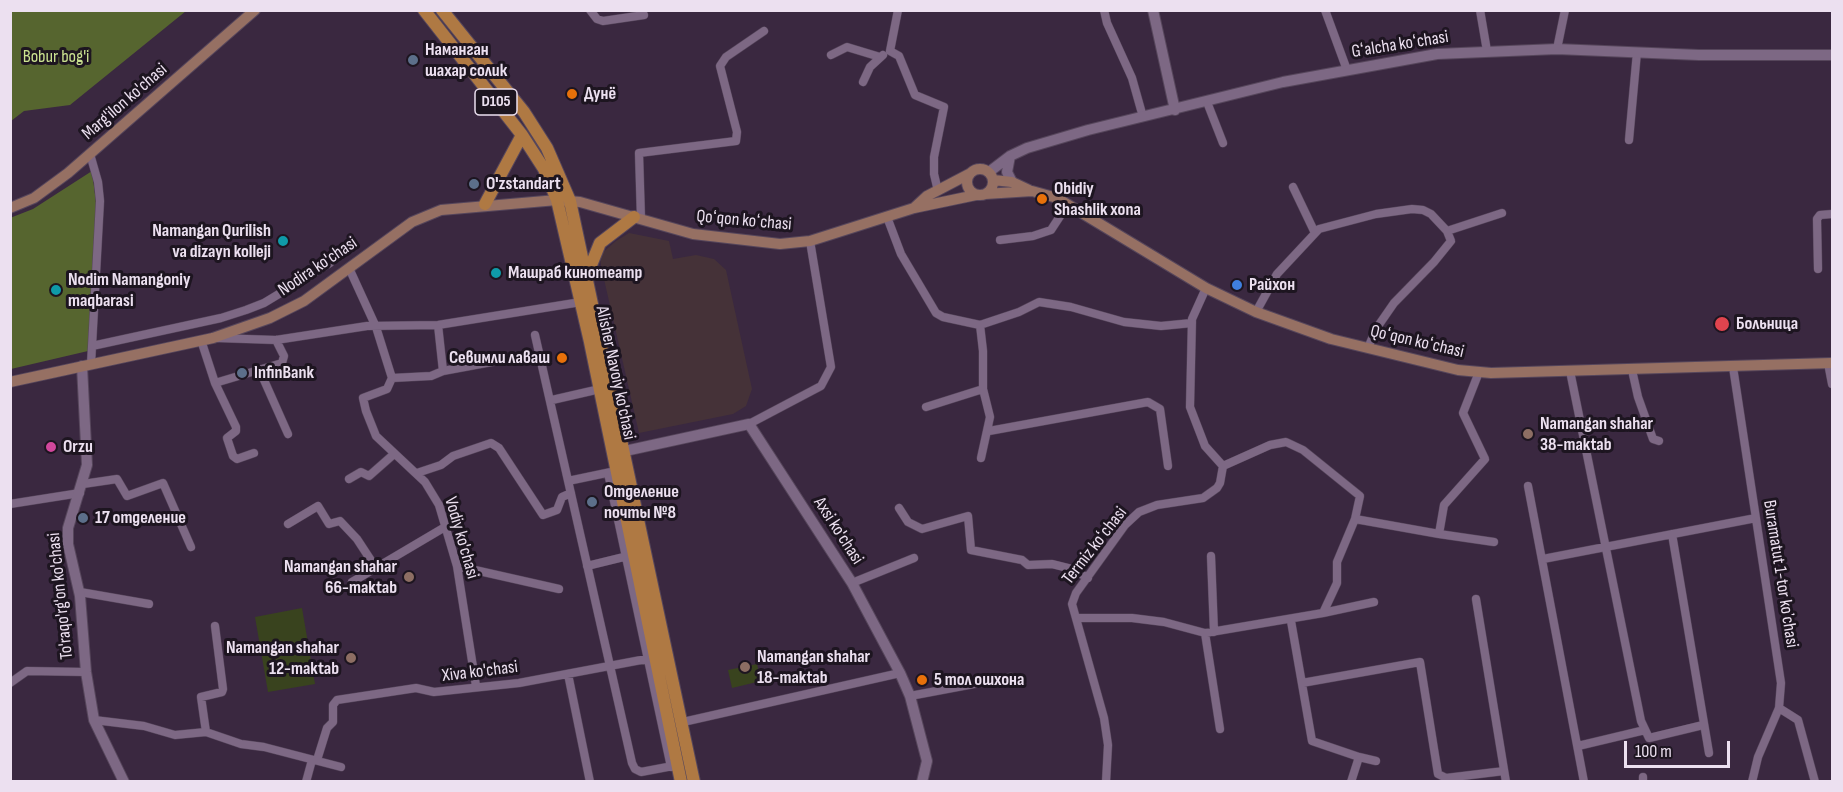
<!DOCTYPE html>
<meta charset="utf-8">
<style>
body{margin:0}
#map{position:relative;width:1843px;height:792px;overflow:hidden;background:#3a2840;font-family:"Sofia Sans Condensed",sans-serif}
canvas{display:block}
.frame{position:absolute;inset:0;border:12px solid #ece0f0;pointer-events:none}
.scale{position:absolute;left:1624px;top:741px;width:106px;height:27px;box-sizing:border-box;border:3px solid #ece0f0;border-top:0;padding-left:8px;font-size:18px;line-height:21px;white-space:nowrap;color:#ece0f0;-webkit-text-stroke:4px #1d1520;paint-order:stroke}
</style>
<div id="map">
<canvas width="1843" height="792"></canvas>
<div class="frame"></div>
<div class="scale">100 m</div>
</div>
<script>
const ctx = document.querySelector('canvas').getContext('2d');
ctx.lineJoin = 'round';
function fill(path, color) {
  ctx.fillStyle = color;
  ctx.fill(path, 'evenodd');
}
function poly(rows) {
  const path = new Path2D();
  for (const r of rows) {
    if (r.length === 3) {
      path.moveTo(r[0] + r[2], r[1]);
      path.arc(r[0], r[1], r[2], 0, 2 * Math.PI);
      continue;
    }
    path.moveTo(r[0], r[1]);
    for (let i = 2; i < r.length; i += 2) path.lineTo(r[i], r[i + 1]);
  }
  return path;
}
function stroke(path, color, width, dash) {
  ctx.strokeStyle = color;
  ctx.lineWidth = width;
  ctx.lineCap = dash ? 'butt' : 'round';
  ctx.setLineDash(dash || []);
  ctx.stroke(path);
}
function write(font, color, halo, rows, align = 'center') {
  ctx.font = font + ' "Sofia Sans Condensed",sans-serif';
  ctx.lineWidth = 6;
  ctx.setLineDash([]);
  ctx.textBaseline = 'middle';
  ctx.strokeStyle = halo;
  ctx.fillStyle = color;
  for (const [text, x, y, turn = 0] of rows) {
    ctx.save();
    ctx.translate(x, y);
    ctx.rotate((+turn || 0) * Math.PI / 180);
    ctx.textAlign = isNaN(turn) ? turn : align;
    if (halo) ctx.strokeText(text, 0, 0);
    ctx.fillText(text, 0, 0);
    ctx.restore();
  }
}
const commercial = poly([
 [629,233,669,241,673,259,696,255,714,259,726,270,752,389,746,406,733,414,639,433,601,266,600,255,616,241]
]);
const green = poly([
 [302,608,315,684,268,692,255,617],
 [757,664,761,681,732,688,728,670]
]);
const forest = poly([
 [11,10,186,10,186,11,70,105,24,111,11,121],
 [92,171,97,210,88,351,11,369,10,218,33,209]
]);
const minor = poly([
 [590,10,597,19,603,21,644,15],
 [898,10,890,51,899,56,915,95,944,107,934,157,934,174,938,191],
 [1104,10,1107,23,1132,78,1143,117],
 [1325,10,1347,70],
 [1480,10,1487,51],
 [1557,49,1565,10],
 [831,55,847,47,880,57],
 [863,82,870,67,883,55],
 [1207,102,1223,143],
 [1629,140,1637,52],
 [90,154,98,182,100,201,91,364],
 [1293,187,1315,233],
 [887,217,901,254,936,313,943,317,980,325,983,351,983,389,990,417,981,458],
 [641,219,639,153,736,141,737,132,720,66,726,57,764,31],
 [1447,231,1502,213],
 [1000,240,1033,236,1051,230,1068,204],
 [349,268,376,327,392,378,387,389,363,398,366,411,376,436,425,482,439,505,457,566,476,686],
 [1818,269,1817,219,1820,215,1832,214],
 [1256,312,1277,274,1319,229,1376,214,1412,209,1423,210,1431,214,1447,231,1451,241,1434,262,1394,303,1376,329,1368,348],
 [438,325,443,371],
 [980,325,1019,312,1039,302,1071,307,1124,322,1161,326,1192,323],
 [535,335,632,763,635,769,641,772,678,765],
 [217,338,276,340,367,326,438,325,581,302],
 [201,340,215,383,236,427,236,431,227,438,233,456,237,459,254,453],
 [92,346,221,318,246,310,264,303,330,263],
 [1828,363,1832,384],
 [1733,367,1781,683,1779,708,1758,757,1752,782],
 [1632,370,1638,397,1653,439,1659,441],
 [260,371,288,434],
 [1570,371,1641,721,1649,738,1703,725],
 [392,378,431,376,443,371,524,356],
 [215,383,282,363,284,356,276,340],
 [552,400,600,389],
 [926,407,983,389],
 [749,424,821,386,831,367,810,241],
 [989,431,1148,402,1160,409,1168,466],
 [417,473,441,465,453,456,491,443,499,448,543,515,557,510,562,497,571,493],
 [608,473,671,767],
 [349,479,361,472,369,476,394,454],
 [568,481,611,472],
 [83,484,117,479,127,496,163,483,191,547],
 [1528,486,1584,782],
 [10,504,80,493],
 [899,508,908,522,922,529,968,516,971,550,1022,560,1028,565,1052,564,1072,569,1088,578],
 [1355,519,1439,534,1444,505,1485,459,1463,413,1479,372],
 [288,524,318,506,329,524,340,521,357,539,376,568],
 [1439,534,1494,542],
 [1672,534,1709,753],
 [1211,556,1214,632],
 [1543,559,1756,518],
 [457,566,559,589],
 [587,566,632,555],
 [352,582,445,527],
 [852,583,914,558],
 [80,592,149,604],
 [1476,599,1506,782],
 [1323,613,1374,602],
 [1076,618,1132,618,1164,622,1205,633,1323,613,1337,583,1337,562,1355,519,1360,496,1303,450,1286,442,1270,445,1223,466],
 [1291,621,1312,741,1359,757,1351,782],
 [1205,633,1220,729],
 [568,674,590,782],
 [10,683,27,671,86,672],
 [1302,683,1420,662,1438,774,1446,778,1504,771],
 [910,696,1011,677],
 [1779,708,1798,720,1815,782],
 [94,720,144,726,175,735,206,732,241,744,264,747,341,767],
 [683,722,900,673],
 [206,732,201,697,222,692,223,689,215,626],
 [1578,746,1645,730],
 [1359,757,1376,761],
 [317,760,327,728,333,722,333,705,337,700,416,688,434,692,519,683,657,657],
 [1643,777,1643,782],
 [306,782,312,760],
 [1106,782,1108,745,1104,718,1072,604,1076,593,1125,525,1139,512,1157,505,1203,498,1217,488,1220,483,1223,466,1205,446,1190,407,1192,319,1206,288]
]);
const tertiary = poly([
 [1153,10,1175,110],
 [1010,156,1007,172,1012,182],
 [989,172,1010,156,1027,148,1088,130,1283,82,1437,54,1557,49,1699,55,1832,55],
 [82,366,87,465,68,528,68,544,80,596,86,672,94,720,124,782],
 [625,451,749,424,852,583,900,673,910,696,927,761,922,782]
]);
const secondary = poly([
 [980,182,13],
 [993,180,1012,182,1029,190],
 [985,194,1032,191,1057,198,1206,288,1256,312,1331,339,1458,370,1491,373,1832,363],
 [10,208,34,198,68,173,255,10],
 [914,208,927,196,969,174],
 [10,382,213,338,270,318,304,301,412,222,441,210,557,200,580,202,693,234,780,244,810,241,914,208,976,195]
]);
const primary = poly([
 [424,10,522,135,544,169,557,200,590,342,681,782],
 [442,10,524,112,547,148,570,201,694,782],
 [485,204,522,135],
 [587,275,600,243,634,217]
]);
const markers = [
 [413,60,6,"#5c6f8a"],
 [572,94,6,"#e8710a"],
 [474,184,6,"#5c6f8a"],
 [1042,199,6,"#e8710a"],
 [283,241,6,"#0f9aa8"],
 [496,273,6,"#0f9aa8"],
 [1237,285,6,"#3f7fe0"],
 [56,290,6,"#0f9aa8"],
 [1722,324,8,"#e0444e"],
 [562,358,6,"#e8710a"],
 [242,373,6,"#5c6f8a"],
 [1528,434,6,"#8d6e63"],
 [51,447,6,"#d1479c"],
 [592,502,6,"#5c6f8a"],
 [83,518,6,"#5c6f8a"],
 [409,577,6,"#8d6e63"],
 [351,658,6,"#8d6e63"],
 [745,667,6,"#8d6e63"],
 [922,680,6,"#e8710a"]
];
const shields = [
 [496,102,42]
];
const shieldNames = [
 ["D105",496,102]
];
const streetNames = [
 ["Gʻalcha koʻchasi",1400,45,-9],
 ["Marg'ilon ko'chasi",125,102,-41],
 ["Qoʻqon koʻchasi",744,221,5],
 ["Nodira ko'chasi",318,267,-34],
 ["Qoʻqon koʻchasi",1417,342,13],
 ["Alisher Navoiy ko'chasi",615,373,78],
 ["Axsi ko'chasi",838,531,57],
 ["Vodiy ko'chasi",461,538,74],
 ["Termiz koʻchasi",1095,546,-52],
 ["Buramatut 1-tor koʼchasi",1780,574,81],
 ["To'raqo'rg'on ko'chasi",61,596,-96],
 ["Xiva ko'chasi",480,672,-7]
];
const poiNames = [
 ["Наманган",425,50],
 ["шахар солик",425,71],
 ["Дунё",584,94],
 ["O'zstandart",486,184],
 ["Obidiy",1054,189],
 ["Shashlik xona",1054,210],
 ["Namangan Qurilish",271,231,"right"],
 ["va dizayn kolleji",271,252,"right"],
 ["Машраб кинотеатр",508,273],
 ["Nodim Namangoniy",68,280],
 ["maqbarasi",68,301],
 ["Райхон",1249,285],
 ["Больница",1736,324],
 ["Севимли лаваш",550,358,"right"],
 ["InfinBank",254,373],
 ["Namangan shahar",1540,424],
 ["38-maktab",1540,445],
 ["Orzu",63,447],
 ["Отделение",604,492],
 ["почты №8",604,513],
 ["17 отделение",95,518],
 ["Namangan shahar",397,567,"right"],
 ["66-maktab",397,588,"right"],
 ["Namangan shahar",339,648,"right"],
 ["12-maktab",339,669,"right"],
 ["Namangan shahar",757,657],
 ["18-maktab",757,678],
 ["5 тол ошхона",934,680]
];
const parkNames = [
 ["Bobur bog'i",56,57]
];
fill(commercial, '#453238');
fill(green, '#39431e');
fill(forest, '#56652f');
stroke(minor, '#56465b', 9);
stroke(tertiary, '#56465b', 12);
stroke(secondary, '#56465b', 12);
stroke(primary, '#56465b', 14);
stroke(minor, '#7d6884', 8);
stroke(tertiary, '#7d6884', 10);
stroke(secondary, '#967063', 10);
stroke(primary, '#af7943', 12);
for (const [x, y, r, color] of markers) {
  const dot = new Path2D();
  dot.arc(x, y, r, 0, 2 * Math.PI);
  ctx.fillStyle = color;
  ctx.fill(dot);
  stroke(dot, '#1d1520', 2);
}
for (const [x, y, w] of shields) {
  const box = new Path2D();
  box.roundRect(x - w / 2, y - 13, w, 26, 4.5);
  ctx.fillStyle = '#1d1520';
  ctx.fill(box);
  stroke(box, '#ece0f0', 1.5);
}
write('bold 16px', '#ece0f0', null, shieldNames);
write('18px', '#ece0f0', '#1d1520', streetNames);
write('bold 18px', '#ece0f0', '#1d1520', poiNames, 'left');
write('18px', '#cce491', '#1d1520', parkNames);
</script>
